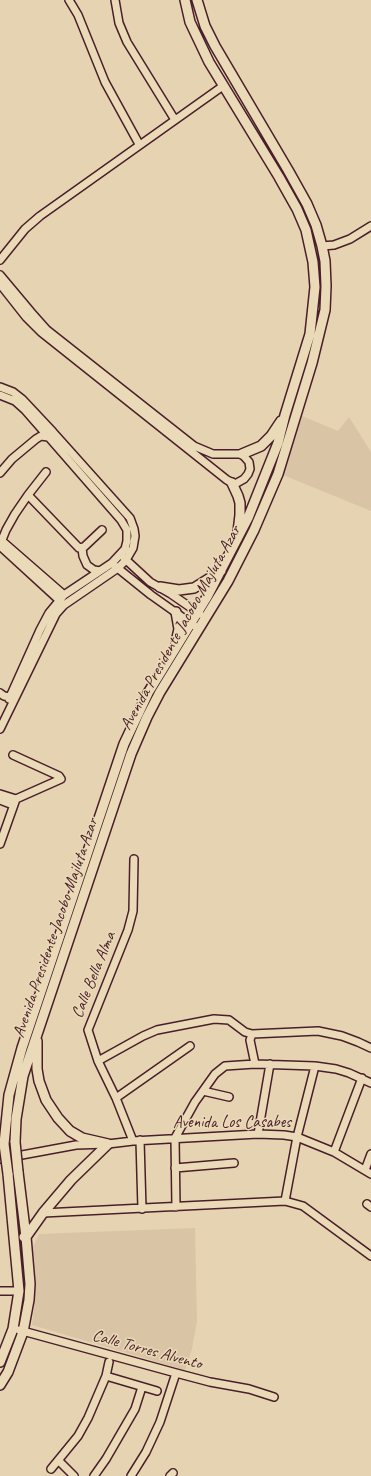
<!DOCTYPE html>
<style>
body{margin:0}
canvas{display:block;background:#e5d3b1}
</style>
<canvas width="371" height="1476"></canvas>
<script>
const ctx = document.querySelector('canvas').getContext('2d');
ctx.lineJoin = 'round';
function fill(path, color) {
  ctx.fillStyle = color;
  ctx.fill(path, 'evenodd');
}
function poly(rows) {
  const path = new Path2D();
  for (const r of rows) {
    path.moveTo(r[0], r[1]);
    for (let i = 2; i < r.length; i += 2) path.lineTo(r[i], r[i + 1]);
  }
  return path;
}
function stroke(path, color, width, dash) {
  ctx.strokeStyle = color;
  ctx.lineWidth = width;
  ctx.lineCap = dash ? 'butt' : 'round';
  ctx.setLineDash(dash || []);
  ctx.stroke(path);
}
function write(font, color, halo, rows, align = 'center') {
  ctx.font = font + ' Caveat,sans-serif';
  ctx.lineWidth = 3;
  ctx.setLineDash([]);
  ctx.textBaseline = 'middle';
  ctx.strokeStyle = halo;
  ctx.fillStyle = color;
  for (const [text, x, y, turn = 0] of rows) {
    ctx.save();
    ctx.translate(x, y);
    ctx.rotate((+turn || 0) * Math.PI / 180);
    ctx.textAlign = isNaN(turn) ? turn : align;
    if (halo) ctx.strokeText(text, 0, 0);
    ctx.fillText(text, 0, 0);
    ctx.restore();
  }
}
const built = poly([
 [302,416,338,431,349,417,371,452,371,511,283,475],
 [195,1228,197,1321,192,1349,185,1370,32,1325,34,1309,35,1278,33,1247,39,1234]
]);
const minor = poly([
 [69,0,78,15,105,82,139,144],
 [115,0,119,23,127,42,175,120],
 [322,246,334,245,350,239,371,226],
 [0,260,25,229,40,216,223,86],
 [0,275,31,312,47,330,194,446,213,454,242,454,249,462,250,469,248,474,244,479,235,484,227,480,41,332,26,317,0,284],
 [0,387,13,392,22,399,53,432,130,518,134,529,135,536,133,548,126,560,118,568,64,605,56,614,0,729],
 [0,395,15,401,25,410,121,520,127,530,127,541,125,549,112,563,64,595,49,613,40,630,9,699],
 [0,473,12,459,36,439,41,436,48,437],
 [28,495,79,548,84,547,102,530],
 [2,541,64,595],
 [0,545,6,530,15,514,28,495,46,472],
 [0,546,59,600],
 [82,548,83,556,87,565,94,570,100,571],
 [124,558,150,582,171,594,200,614],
 [115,566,151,595,199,629],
 [0,693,4,696,10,697],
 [0,794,16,799],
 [0,800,13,805],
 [0,844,16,799,61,779,59,776,13,755],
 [252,1034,250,1040,255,1064],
 [98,1061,143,1036,157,1030,214,1019,229,1020,245,1032,252,1034,318,1031,342,1036,358,1042,371,1048],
 [203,1091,229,1097],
 [116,1098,190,1046],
 [258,1134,270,1064],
 [140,1140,142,1209],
 [133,1141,116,1098,98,1061,88,1030,128,930,133,911,134,859],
 [334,1152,362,1078],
 [0,1159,76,1145,108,1144,133,1141,258,1134,284,1135,297,1137,334,1152,371,1174],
 [175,1168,234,1163],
 [365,1170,371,1154],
 [285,1201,297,1137,315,1066],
 [367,1204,371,1207],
 [176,1207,175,1138,195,1102,215,1074,225,1066,255,1064,315,1066,336,1069,349,1073,371,1083],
 [43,1213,285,1201,303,1206,371,1256],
 [0,1291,19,1291],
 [19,1330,176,1373,210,1382,249,1389,274,1397],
 [106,1376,157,1391],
 [59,1461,74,1476],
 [51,1469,78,1436,88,1418,106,1376,109,1362],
 [94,1476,106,1459,135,1409,142,1387],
 [131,1476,146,1452,160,1422,176,1373],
 [170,1476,173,1473]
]);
const major = poly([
 [242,454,261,446,271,436,281,421],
 [232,483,238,496,240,503,240,515,238,532],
 [160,587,179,590,194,588,221,571],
 [176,642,179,629,176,612],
 [37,1041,37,1069,39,1081,46,1100,58,1118,70,1131,82,1138,108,1144],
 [15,1142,16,1119,23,1076,131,754,147,717,160,692,228,581,254,530,278,474,312,363,325,310,326,286,325,261,322,246,316,225,307,204,288,170,215,46,205,26,197,0],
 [4,1144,9,1095,22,1048,124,744,148,693,207,597,248,518,278,443,285,415,310,334,315,287,313,262,306,230,297,209,279,177,209,62,190,22,185,0],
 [24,1237,26,1237,43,1213,71,1180,108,1144],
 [0,1362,13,1329,19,1291,8,1174],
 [0,1385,8,1372,23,1332,29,1300,30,1284,26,1237,18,1172]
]);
const majorBridge = poly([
 [15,1142,18,1172],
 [4,1144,8,1174]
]);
const streetNames = [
 ["Avenida Presidente Jacobo Majluta Azar",181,628,-61],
 ["Avenida Presidente Jacobo Majluta Azar",56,928,-71],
 ["Calle Bella Alma",94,975,-68],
 ["Avenida Los Casabes",232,1123],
 ["Calle Torres Alvento",147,1350,15]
];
fill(built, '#d9c5a6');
stroke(minor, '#4a1f2b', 10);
stroke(major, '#4a1f2b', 12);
stroke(minor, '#ebdab7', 7);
stroke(major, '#ebdab7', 9);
stroke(majorBridge, '#4a1f2b', 12, []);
stroke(majorBridge, '#ebdab7', 9);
write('17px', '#4a1f2b', '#ebdab7', streetNames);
</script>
